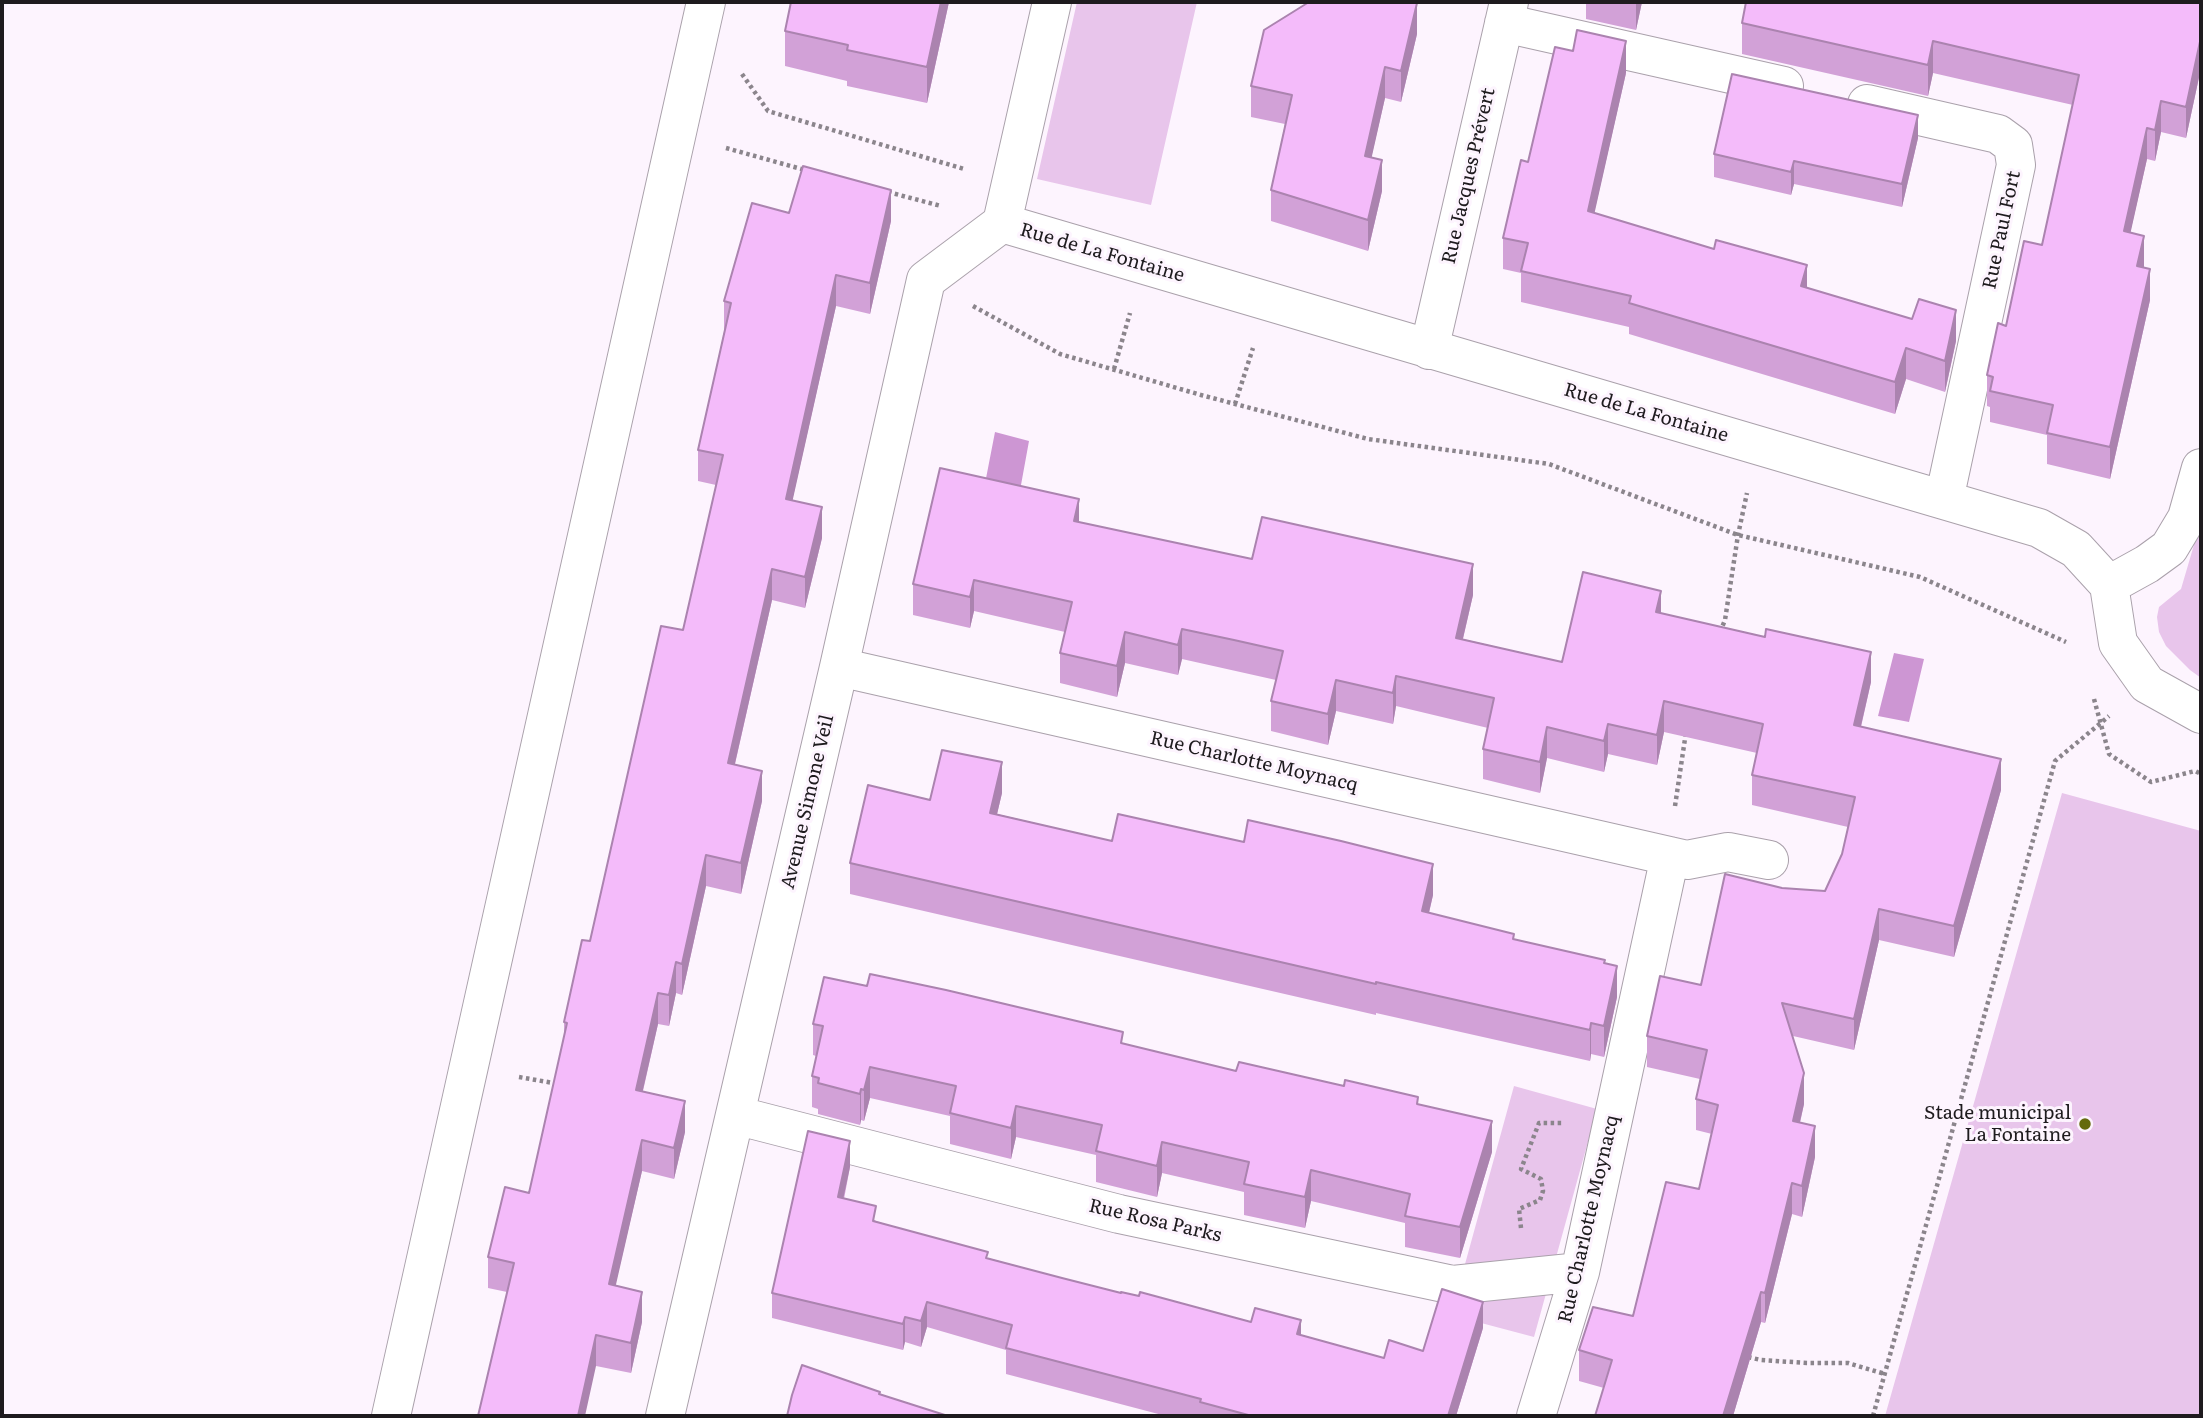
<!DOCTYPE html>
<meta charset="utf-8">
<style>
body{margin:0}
#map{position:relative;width:2203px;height:1418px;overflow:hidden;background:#fdf4fe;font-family:Literata,serif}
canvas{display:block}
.frame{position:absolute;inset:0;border:4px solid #1e1b1e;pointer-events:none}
</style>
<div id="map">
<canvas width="2203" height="1418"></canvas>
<div class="frame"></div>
</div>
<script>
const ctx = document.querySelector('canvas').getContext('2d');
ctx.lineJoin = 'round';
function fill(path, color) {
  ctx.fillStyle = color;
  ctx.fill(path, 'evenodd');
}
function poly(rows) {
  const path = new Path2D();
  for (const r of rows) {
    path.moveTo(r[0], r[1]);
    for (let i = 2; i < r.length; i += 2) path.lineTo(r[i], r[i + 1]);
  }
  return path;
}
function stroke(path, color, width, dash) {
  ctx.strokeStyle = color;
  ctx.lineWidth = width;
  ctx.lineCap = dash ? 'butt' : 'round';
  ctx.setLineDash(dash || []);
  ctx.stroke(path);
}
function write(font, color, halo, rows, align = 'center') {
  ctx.font = font + ' Literata,serif';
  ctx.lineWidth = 6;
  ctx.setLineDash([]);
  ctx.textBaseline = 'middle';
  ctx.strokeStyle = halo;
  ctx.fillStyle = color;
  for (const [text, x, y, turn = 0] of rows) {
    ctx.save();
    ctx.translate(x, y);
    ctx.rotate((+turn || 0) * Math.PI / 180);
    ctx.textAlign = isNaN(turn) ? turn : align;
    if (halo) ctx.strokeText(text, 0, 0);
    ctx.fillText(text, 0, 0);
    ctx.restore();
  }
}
const green = poly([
 [1077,2,1197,2,1151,205,1037,179],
 [2201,521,2201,678,2190,670,2166,646,2159,632,2157,617,2159,607,2181,589],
 [2062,793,2201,831,2201,1416,1885,1416],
 [1514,1086,1597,1109,1534,1337,1451,1315]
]);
const water = poly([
 [995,432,1029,441,1017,507,982,499],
 [1894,653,1924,659,1909,722,1878,716]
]);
const path = poly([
 [742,74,768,111,964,169],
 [726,148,805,170],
 [888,192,941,206],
 [973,306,1060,354,1201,395,1368,439,1549,464,1738,535,1920,577,2066,642],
 [1114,369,1130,313],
 [1235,404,1253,348],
 [1720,632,1725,620,1738,535,1747,493],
 [2094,699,2109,754,2151,782,2195,771,2201,774],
 [1675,806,1686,732],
 [519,1077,559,1084],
 [1521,1228,1519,1209,1540,1200,1543,1191,1541,1179,1521,1169,1539,1123,1562,1123],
 [1748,1357,1761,1360,1807,1363,1848,1363,1885,1374],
 [1873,1416,2055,761,2109,716]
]);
const street = poly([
 [1504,23,1784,86],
 [1867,104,1998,134,2013,145,2016,165,1944,500],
 [1002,223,2039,528,2076,549,2109,585,2118,643,2147,684,2201,714],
 [1002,223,1052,2],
 [1429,350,1509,2],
 [2109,585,2147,564,2169,548,2187,518,2201,468],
 [839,667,1687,860,1728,852,1769,860],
 [735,1115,1119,1214,1453,1285,1580,1272],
 [391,1416,706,2],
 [665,1416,839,667,926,280,1002,223],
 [1536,1416,1580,1272,1670,856]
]);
const wall = poly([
 [791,2,949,2,927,103,847,86,847,81,785,66,785,31],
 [1586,2,1642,2,1636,30,1586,19],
 [2201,2,2201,68,2186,138,2161,132,2155,161,2147,159,2130,233,2144,267,2150,300,2110,479,2047,464,2047,435,1990,422,1990,407,1987,406,1987,375,2006,326,2042,245,2073,105,1933,73,1928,96,1742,54,1742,23],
 [1417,34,1401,102,1385,98,1371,158,1382,191,1368,251,1271,221,1271,190,1285,124,1251,117,1251,86],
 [1626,73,1594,213,1956,341,1945,392,1906,379,1895,414,1629,334,1629,327,1521,302,1521,273,1503,269,1503,238],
 [1918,138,1902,207,1794,184,1791,195,1714,177,1714,154],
 [789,213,891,221,870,314,836,306,792,501,822,538,805,608,772,600,735,764,762,801,741,894,706,886,682,995,676,993,669,1026,658,1024,643,1091,685,1132,674,1179,642,1171,615,1286,642,1322,631,1373,596,1366,507,1292,488,1288,488,1257,529,1193,564,1038,564,1022,590,941,683,630,716,485,698,481,698,450,724,332,724,301],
 [1079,522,1252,559,1473,595,1463,639,1562,662,1661,613,1871,682,1861,727,2001,790,1954,957,1879,940,1854,1050,1793,1036,1804,1104,1800,1123,1815,1157,1802,1217,1792,1214,1765,1323,1761,1322,1733,1416,1595,1416,1604,1388,1579,1381,1579,1350,1633,1316,1699,1189,1712,1134,1696,1130,1696,1099,1700,1079,1647,1067,1647,1036,1701,985,1782,888,1825,891,1842,854,1848,827,1752,805,1752,775,1757,753,1664,732,1657,765,1608,754,1604,772,1547,758,1540,793,1483,779,1483,749,1488,728,1396,706,1393,724,1336,711,1328,745,1271,731,1271,701,1276,680,1182,659,1178,675,1125,663,1117,697,1060,683,1060,653,1065,632,974,611,970,628,913,615,913,584],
 [1002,793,997,814,1112,841,1433,895,1429,913,1514,939,1605,963,1617,997,1604,1057,1591,1054,1590,1061,1376,1013,1376,1015,850,894,850,863,930,800],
 [813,1024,1123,1044,1236,1071,1418,1104,1492,1152,1460,1258,1405,1247,1405,1223,1311,1201,1305,1228,1244,1215,1244,1192,1162,1173,1157,1197,1096,1182,1096,1155,1016,1137,1011,1159,950,1144,950,1116,870,1098,864,1121,861,1120,860,1125,818,1114,818,1109,812,1107,812,1076,816,1056,813,1055],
 [850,1167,844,1199,876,1221,988,1258,1062,1278,1121,1293,1301,1335,1384,1358,1423,1351,1483,1328,1456,1416,1166,1416,1006,1374,1006,1350,927,1327,921,1347,905,1342,903,1350,772,1318,772,1293]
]);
const shadedWall = poly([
 [941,2,949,2,927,103,927,67],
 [1636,2,1642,2,1636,30],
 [1417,3,1417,34,1401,102,1401,71],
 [2201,37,2201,68,2186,138,2186,107],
 [1626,41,1626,73,1588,242,1588,211],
 [1933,41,1933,73,1928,96,1928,65],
 [1385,67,1385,98,1365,187,1365,156],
 [2161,101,2161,132,2155,161,2155,130],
 [1918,115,1918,138,1902,207,1902,184],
 [2147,128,2147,159,2124,262,2124,231],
 [1382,160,1382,191,1368,251,1368,220],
 [1794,161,1794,184,1791,195,1791,172],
 [891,190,891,221,870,314,870,283],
 [2144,236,2144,267,2137,297,2137,266],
 [1807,265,1807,297,1801,286],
 [2150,269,2150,300,2110,479,2110,447],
 [836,275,836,306,786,530,786,499],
 [1956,310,1956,341,1945,392,1945,361],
 [1906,348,1906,379,1895,414,1895,382],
 [1079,499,1079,530,1074,521],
 [822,507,822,538,805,608,805,577],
 [1473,564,1473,595,1456,668,1456,638],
 [772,569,772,600,728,794,728,763],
 [974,580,974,611,970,628,970,597],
 [1661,591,1661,621,1656,612],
 [1182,629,1182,659,1178,675,1178,645],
 [1125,632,1125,663,1117,697,1117,666],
 [1871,652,1871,682,1854,756,1854,725],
 [1396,676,1396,706,1393,724,1393,693],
 [1336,680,1336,711,1328,745,1328,714],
 [1664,701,1664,732,1657,765,1657,735],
 [1608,724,1608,754,1604,772,1604,741],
 [1547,727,1547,758,1540,793,1540,762],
 [2001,759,2001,790,1954,957,1954,926],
 [1002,762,1002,793,990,844,990,813],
 [762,771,762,801,741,894,741,863],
 [706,855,706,886,682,995,682,964],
 [1433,864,1433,895,1422,942,1422,911],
 [1879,909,1879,940,1854,1050,1854,1019],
 [676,962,676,993,669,1026,669,995],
 [1617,966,1617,997,1604,1057,1604,1026],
 [658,993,658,1024,636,1120,636,1090],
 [1591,1023,1591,1054,1590,1061,1590,1030],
 [870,1067,870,1098,864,1121,864,1090],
 [1804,1073,1804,1104,1793,1152,1793,1121],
 [861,1089,861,1120,860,1125,860,1094],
 [685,1101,685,1132,674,1179,674,1148],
 [1016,1106,1016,1137,1011,1159,1011,1128],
 [1492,1121,1492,1152,1460,1258,1460,1227],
 [1815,1126,1815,1157,1802,1217,1802,1186],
 [642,1140,642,1171,609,1315,609,1284],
 [850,1141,850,1167,838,1223,838,1197],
 [1162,1142,1162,1173,1157,1197,1157,1166],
 [1311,1170,1311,1201,1305,1228,1305,1197],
 [1792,1183,1792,1214,1765,1323,1765,1293],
 [642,1292,642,1322,631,1373,631,1343],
 [1761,1292,1761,1322,1733,1416,1723,1416],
 [927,1302,927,1327,921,1347,921,1321],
 [1483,1302,1483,1328,1456,1416,1448,1416],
 [905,1317,905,1342,903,1350,903,1324],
 [1301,1320,1301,1346,1297,1334],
 [596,1335,596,1366,585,1416,578,1416]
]);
const building = poly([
 [791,2,941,2,927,67,847,50,848,45,785,31,791,2],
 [1309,2,1410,2,1417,3,1401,71,1385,67,1365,156,1382,160,1368,220,1271,190,1292,95,1251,86,1264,30,1309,2],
 [1746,2,2201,2,2201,37,2186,107,2161,101,2155,130,2147,128,2124,231,2144,236,2137,266,2150,269,2110,447,2047,433,2053,405,1990,391,1993,377,1987,375,1998,323,2006,326,2024,241,2042,245,2079,75,1933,41,1928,65,1742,23,1746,2],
 [1577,30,1626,41,1588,211,1714,249,1716,240,1807,265,1801,286,1912,319,1919,299,1956,310,1945,361,1906,348,1895,382,1629,303,1631,296,1521,271,1528,243,1503,238,1521,160,1528,162,1555,47,1573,51,1577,30],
 [1732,74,1918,115,1902,184,1794,161,1791,172,1714,154,1732,74],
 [803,166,891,190,870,283,836,275,786,499,822,507,805,577,772,569,728,763,762,771,741,863,706,855,682,964,676,962,669,995,658,993,636,1090,685,1101,674,1148,642,1140,609,1284,642,1292,631,1343,596,1335,578,1416,478,1416,514,1263,488,1257,505,1187,529,1193,567,1023,564,1022,582,940,590,941,661,626,683,630,723,455,698,450,731,303,724,301,752,203,789,213,803,166],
 [940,468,1079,499,1074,521,1252,559,1262,517,1473,564,1456,638,1562,662,1583,572,1661,591,1656,612,1765,637,1766,629,1871,652,1854,725,2001,759,1954,926,1879,909,1854,1019,1782,1003,1804,1073,1793,1121,1815,1126,1802,1186,1792,1183,1765,1293,1761,1292,1723,1416,1595,1416,1612,1360,1579,1350,1593,1307,1633,1316,1666,1182,1699,1189,1718,1105,1696,1099,1707,1050,1647,1036,1660,976,1701,985,1725,874,1782,888,1825,891,1842,854,1855,797,1752,775,1763,724,1664,701,1657,735,1608,724,1604,741,1547,727,1540,762,1483,749,1494,698,1396,676,1393,693,1336,680,1328,714,1271,701,1283,651,1234,640,1182,629,1178,645,1125,632,1117,666,1060,653,1072,602,974,580,970,597,913,584,940,468],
 [942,750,1002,762,990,813,1112,841,1118,814,1244,842,1248,820,1341,841,1433,864,1422,911,1514,934,1513,939,1605,960,1604,963,1617,966,1604,1026,1591,1023,1590,1030,1376,982,1376,984,850,863,868,785,930,800,942,750],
 [870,974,946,990,1123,1032,1121,1043,1236,1071,1239,1062,1344,1086,1345,1080,1418,1097,1417,1104,1492,1121,1460,1227,1405,1216,1410,1194,1311,1170,1305,1197,1244,1184,1249,1162,1162,1142,1157,1166,1096,1151,1102,1125,1016,1106,1011,1128,950,1113,956,1086,870,1067,864,1090,861,1089,860,1094,818,1083,819,1078,812,1076,823,1026,813,1024,824,977,867,986,870,974],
 [808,1131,850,1141,838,1197,876,1206,873,1221,988,1252,986,1258,1062,1278,1121,1293,1121,1292,1139,1296,1140,1292,1251,1322,1255,1308,1301,1320,1297,1334,1384,1358,1389,1340,1423,1351,1442,1289,1483,1302,1448,1416,1252,1416,1200,1402,1201,1399,1006,1348,1012,1325,927,1302,921,1321,905,1317,903,1324,772,1293,808,1131],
 [802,1365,880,1392,879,1394,948,1416,787,1416,792,1395,802,1365]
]);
const markers = [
 [2085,1124,7,"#656a0d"]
];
const streetNames = [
 ["Rue Jacques Prévert",1469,176,-77],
 ["Rue Paul Fort",2002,230,-78],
 ["Rue de La Fontaine",1102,253,16],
 ["Rue de La Fontaine",1646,413,16],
 ["Rue Charlotte Moynacq",1254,762,13],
 ["Avenue Simone Veil",808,802,-77],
 ["Rue Charlotte Moynacq",1589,1219,-77],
 ["Rue Rosa Parks",1155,1221,13]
];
const poiNames = [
 ["Stade municipal",2071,1113],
 ["La Fontaine",2071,1135]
];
fill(green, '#e8c5eb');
fill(water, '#cd96d3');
stroke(street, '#aaa1ab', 40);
stroke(path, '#8b858c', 4.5, [3.5, 3.5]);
stroke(street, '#fff', 38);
fill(wall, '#d2a1d7');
fill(shadedWall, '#ab83af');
fill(building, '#f4bbfa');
stroke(building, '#ab83af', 2);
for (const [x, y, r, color] of markers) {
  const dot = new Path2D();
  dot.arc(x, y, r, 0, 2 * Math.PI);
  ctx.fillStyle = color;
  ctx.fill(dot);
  stroke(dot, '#fdf4fe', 2.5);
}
write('19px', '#1e1b1e', '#fdf4fe', streetNames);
write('19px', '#1e1b1e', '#fdf4fe', poiNames, 'right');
</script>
